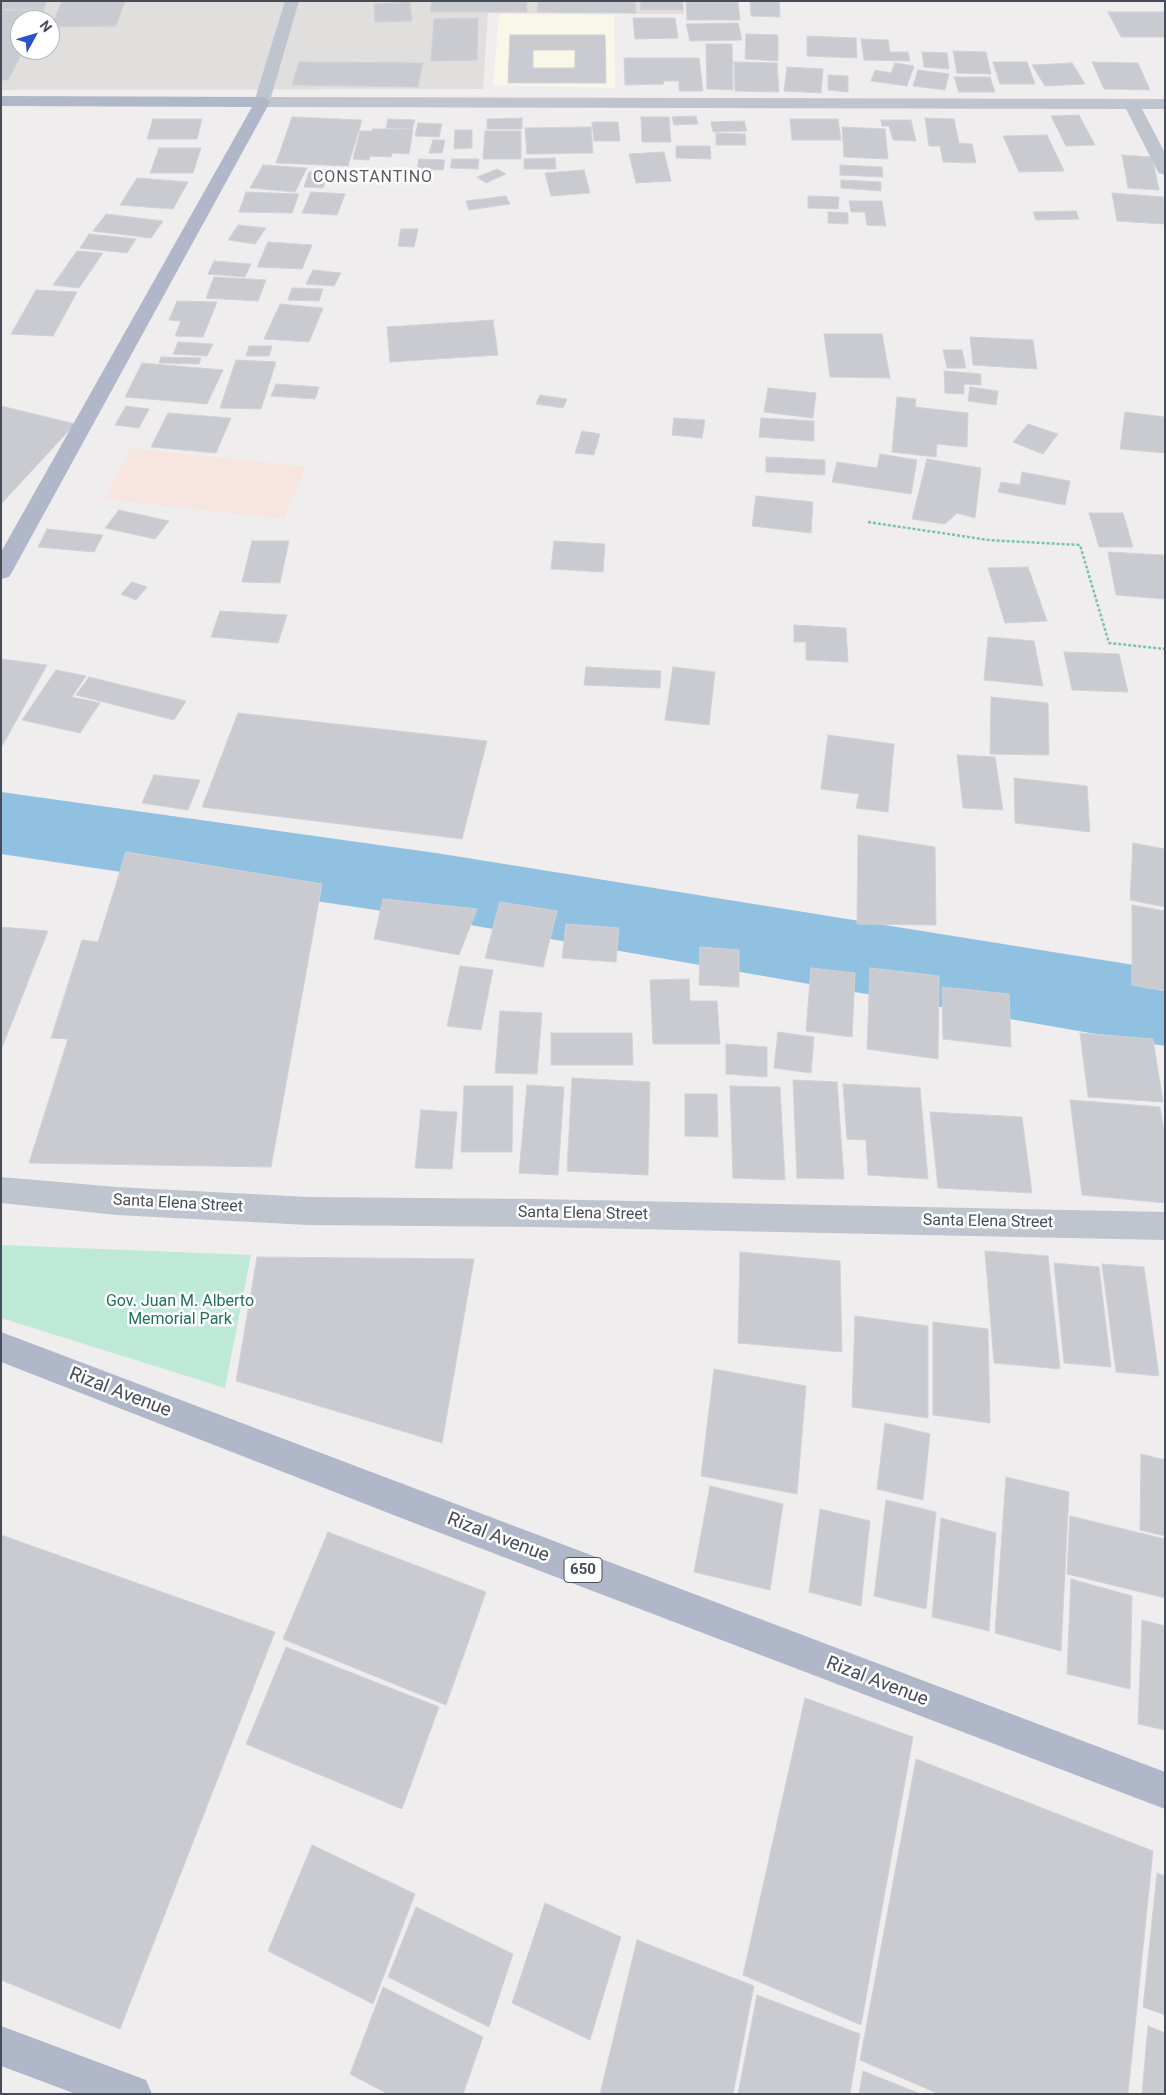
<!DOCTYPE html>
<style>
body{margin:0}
#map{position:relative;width:1166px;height:2095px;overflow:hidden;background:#efeded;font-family:Roboto,sans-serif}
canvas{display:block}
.frame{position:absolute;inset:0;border:2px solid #474d58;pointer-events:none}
.north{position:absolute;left:10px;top:10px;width:50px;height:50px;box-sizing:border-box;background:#fff;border:1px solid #b5b8bc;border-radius:50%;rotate:51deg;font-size:14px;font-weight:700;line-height:20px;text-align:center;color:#474d58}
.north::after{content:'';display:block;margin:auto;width:18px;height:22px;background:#2d53ca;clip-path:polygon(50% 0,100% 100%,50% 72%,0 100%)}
</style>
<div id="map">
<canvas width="1166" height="2095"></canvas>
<div class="frame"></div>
<div class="north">N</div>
</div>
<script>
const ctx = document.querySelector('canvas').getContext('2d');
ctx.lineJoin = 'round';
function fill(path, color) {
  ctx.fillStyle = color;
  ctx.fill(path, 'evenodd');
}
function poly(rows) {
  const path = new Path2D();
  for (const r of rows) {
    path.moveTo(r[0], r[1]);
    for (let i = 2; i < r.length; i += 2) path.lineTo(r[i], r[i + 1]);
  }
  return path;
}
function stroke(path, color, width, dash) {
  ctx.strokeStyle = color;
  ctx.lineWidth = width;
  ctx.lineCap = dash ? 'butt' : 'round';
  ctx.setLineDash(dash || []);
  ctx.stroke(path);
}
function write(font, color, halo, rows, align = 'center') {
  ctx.font = font + ' Roboto,sans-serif';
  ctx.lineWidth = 5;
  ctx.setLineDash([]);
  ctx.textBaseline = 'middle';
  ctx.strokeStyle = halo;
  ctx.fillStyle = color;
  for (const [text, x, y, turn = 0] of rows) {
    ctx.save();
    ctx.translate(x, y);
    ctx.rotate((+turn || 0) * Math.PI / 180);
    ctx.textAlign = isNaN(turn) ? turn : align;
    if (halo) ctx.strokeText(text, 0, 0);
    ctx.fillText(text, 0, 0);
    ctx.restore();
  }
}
const commercial = poly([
 [499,14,614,15,615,88,493,85]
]);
const education = poly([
 [1,1,684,1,684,14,488,13,483,89,1,90],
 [20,20,50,20,50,50,20,50]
]);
const medical = poly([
 [131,448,306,467,284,519,104,499]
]);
const green = poly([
 [1,1245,251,1255,225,1388,1,1318]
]);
const river = poly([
 [1,792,436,853,1165,970,1165,1046,436,919,1,854,1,792]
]);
const building = poly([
 [1,1,47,1,43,10,1,9,1,1],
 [62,1,125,1,116,26,51,27,62,1],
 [432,1,527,1,527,12,430,12,432,1],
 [538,1,635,1,636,13,537,12,538,1],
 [640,1,682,1,683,10,641,10,640,1],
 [750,1,779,1,780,17,751,16,750,1],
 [410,2,412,21,375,22,374,4,410,2],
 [686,2,738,2,740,20,687,20,686,2],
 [1,10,44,11,39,20,20,20,20,50,24,50,8,80,1,80,1,10],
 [1108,12,1164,12,1165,37,1121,37,1108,12],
 [478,18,477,60,431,61,434,19,478,18],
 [633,18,675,18,678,38,635,39,633,18],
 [738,23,742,40,690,41,686,24,738,23],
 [746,34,778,35,778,61,745,59,746,34],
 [510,35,605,35,606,83,508,83,510,35],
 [533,50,575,50,575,68,533,68,533,50],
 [807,36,856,38,857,58,807,56,807,36],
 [861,39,888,40,890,52,908,52,910,61,864,60,861,39],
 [706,44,732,44,733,90,707,89,706,44],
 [953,51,986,52,991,74,957,73,953,51],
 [922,52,947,53,949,69,924,67,922,52],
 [624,58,699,58,703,91,679,91,679,81,663,81,664,84,625,85,624,58],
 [299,62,423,63,418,87,292,85,299,62],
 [734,62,777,63,779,92,735,91,734,62],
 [993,62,1027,62,1035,84,1000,84,993,62],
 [1092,62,1138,63,1150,90,1104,89,1092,62],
 [895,63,914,66,907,86,871,81,875,70,891,73,895,63],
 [1072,63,1085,84,1045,86,1032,65,1072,63],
 [787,67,823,69,821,93,784,91,787,67],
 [918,70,949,74,945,90,913,86,918,70],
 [828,75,848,76,848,92,828,90,828,75],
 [954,77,990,77,995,92,959,92,954,77],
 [1079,115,1095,145,1066,146,1051,116,1079,115],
 [696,116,698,124,674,125,672,117,696,116],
 [292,117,362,120,348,166,276,163,292,117],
 [641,117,669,117,671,142,642,142,641,117],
 [522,118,522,129,487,129,487,119,522,118],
 [925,118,954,119,959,143,972,144,976,163,943,162,940,146,929,146,925,118],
 [153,119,202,119,197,139,147,139,153,119],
 [388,119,415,120,412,129,386,128,388,119],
 [790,119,838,119,841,140,792,140,790,119],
 [881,120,911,120,916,141,893,140,889,126,882,126,881,120],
 [744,121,747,131,713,132,711,122,744,121],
 [592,122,618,122,620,141,594,141,592,122],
 [418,123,442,124,439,137,415,136,418,123],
 [591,127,593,153,527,154,525,128,591,127],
 [842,127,885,129,888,159,844,157,842,127],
 [373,129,413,129,409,154,392,153,391,157,370,156,369,160,353,159,360,131,372,131,373,129],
 [455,130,472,130,472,148,454,149,455,130],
 [485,131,521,131,521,159,483,159,485,131],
 [716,133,745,134,746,145,716,145,716,133],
 [1047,135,1064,171,1019,172,1003,136,1047,135],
 [433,140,445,140,442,153,429,153,433,140],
 [676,146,710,146,711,159,676,158,676,146],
 [159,148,201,148,193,173,150,173,159,148],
 [664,152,671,181,636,183,629,154,664,152],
 [1122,155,1152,157,1159,190,1128,188,1122,155],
 [555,158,556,169,524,169,524,159,555,158],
 [419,159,445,160,443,170,417,169,419,159],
 [452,159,479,159,478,169,450,168,452,159],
 [263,165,307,168,295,192,250,188,263,165],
 [840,165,882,167,883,177,840,175,840,165],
 [497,169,506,174,486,183,477,177,497,169],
 [584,170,590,193,551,196,545,173,584,170],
 [309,172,328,173,323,188,304,187,309,172],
 [137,178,188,182,173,209,120,205,137,178],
 [841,180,881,182,881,191,841,188,841,180],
 [246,192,299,194,292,213,239,212,246,192],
 [311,192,345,194,337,215,302,213,311,192],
 [1112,193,1163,197,1165,224,1117,221,1112,193],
 [506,196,510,204,469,210,466,201,506,196],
 [808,196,839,197,838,209,808,208,808,196],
 [849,201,882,201,886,226,867,225,865,212,851,212,849,201],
 [1076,211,1079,219,1036,220,1033,212,1076,211],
 [828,212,848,213,848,224,828,223,828,212],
 [106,214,163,221,151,238,93,231,106,214],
 [238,225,266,228,255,244,228,240,238,225],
 [401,229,418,229,414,247,398,246,401,229],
 [89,234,136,239,127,253,80,248,89,234],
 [268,242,312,245,302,269,257,267,268,242],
 [77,251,103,253,79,288,53,285,77,251],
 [214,261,251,264,245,277,208,274,214,261],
 [313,270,341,273,334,286,306,284,313,270],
 [214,277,266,280,258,301,206,298,214,277],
 [292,288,323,289,319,301,288,300,292,288],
 [36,290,77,292,53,336,11,334,36,290],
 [177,301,217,302,203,337,175,336,181,321,169,320,177,301],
 [280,304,323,308,309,342,264,339,280,304],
 [493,320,498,355,390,362,387,327,493,320],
 [824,334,882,334,890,378,830,377,824,334],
 [970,337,1033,340,1037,369,973,365,970,337],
 [178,342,213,344,207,356,173,354,178,342],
 [249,346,272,346,269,356,246,356,249,346],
 [943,350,962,350,966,368,947,368,943,350],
 [161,357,201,358,199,364,159,363,161,357],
 [236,360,276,362,261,409,220,408,236,360],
 [142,363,223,370,207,404,125,397,142,363],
 [944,371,981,374,981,385,964,384,964,394,945,393,944,371],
 [276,384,319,387,315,399,271,396,276,384],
 [970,387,998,391,996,405,968,401,970,387],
 [768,388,816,393,813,418,764,412,768,388],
 [540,395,567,399,563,408,536,404,540,395],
 [897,397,916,399,915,407,968,413,967,447,937,444,936,457,892,452,897,397],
 [1,406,75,424,1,504,1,406],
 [126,406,149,409,139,428,115,425,126,406],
 [1125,412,1165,417,1165,453,1120,449,1125,412],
 [168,413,231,418,216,453,151,447,168,413],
 [674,418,705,420,702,438,672,435,674,418],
 [761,418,814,421,814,441,759,437,761,418],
 [1028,424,1058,434,1043,454,1013,442,1028,424],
 [582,431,600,434,594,455,575,453,582,431],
 [880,454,917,460,911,494,832,482,837,462,877,468,880,454],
 [766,457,825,460,825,475,766,472,766,457],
 [927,459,981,468,975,518,957,513,945,524,912,519,927,459],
 [1022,472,1070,481,1065,505,998,492,1001,482,1020,485,1022,472],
 [756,496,813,502,811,533,752,526,756,496],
 [119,510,169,521,155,539,105,528,119,510],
 [1089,513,1123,513,1133,547,1099,547,1089,513],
 [47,529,103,535,94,552,38,547,47,529],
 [252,541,289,541,280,583,242,582,252,541],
 [554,541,605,544,603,572,551,569,554,541],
 [1108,552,1163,555,1165,566,1165,599,1116,595,1108,552],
 [1028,567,1047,621,1005,623,988,568,1028,567],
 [132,582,147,587,136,600,121,594,132,582],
 [220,611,287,615,278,643,211,637,220,611],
 [794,625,846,628,848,662,806,660,806,642,794,642,794,625],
 [988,637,1034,641,1043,686,984,680,988,637],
 [1064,652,1119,654,1128,692,1072,690,1064,652],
 [1,659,47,665,1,748,1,659],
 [586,667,661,671,660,688,584,685,586,667],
 [673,667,715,672,709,725,665,720,673,667],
 [56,670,86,676,72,697,100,703,80,733,22,720,56,670],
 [89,677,186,701,174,720,76,695,89,677],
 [991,697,1048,703,1049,755,990,754,991,697],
 [238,713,487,741,462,839,202,807,238,713],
 [828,735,894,744,888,812,856,808,859,794,821,789,828,735],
 [957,755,995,757,1003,810,963,808,957,755],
 [154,775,200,780,188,810,142,803,154,775],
 [1014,778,1087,786,1090,832,1015,823,1014,778],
 [858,835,935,847,936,925,857,924,858,835],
 [1133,843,1165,849,1165,907,1130,900,1133,843],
 [126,852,322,884,271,1167,29,1163,68,1039,51,1038,82,940,98,942,126,852],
 [383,899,477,909,459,955,374,939,383,899],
 [500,902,557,911,543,967,485,958,500,902],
 [1132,905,1165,911,1165,991,1132,985,1132,905],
 [566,924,619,928,616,962,562,958,566,924],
 [1,927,48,931,1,1050,1,927],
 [700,947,739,950,739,987,699,985,700,947],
 [460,966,493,970,481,1030,447,1026,460,966],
 [811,968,855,973,852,1037,806,1031,811,968],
 [870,968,939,976,938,1059,867,1049,870,968],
 [689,979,690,1001,717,1001,720,1044,653,1044,650,980,689,979],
 [942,987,1009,994,1011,1047,943,1039,942,987],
 [500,1011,542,1013,537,1074,495,1073,500,1011],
 [778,1032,814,1037,811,1073,774,1068,778,1032],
 [551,1033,632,1033,633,1065,551,1065,551,1033],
 [1080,1033,1153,1039,1163,1102,1088,1097,1080,1033],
 [726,1044,767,1047,767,1077,726,1074,726,1044],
 [572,1078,650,1082,648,1175,567,1171,572,1078],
 [793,1080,837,1082,844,1179,797,1178,793,1080],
 [843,1084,920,1088,928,1179,868,1175,866,1140,847,1139,843,1084],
 [527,1085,564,1087,558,1175,519,1173,527,1085],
 [464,1086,513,1086,512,1152,461,1152,464,1086],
 [730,1086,780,1087,785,1180,733,1178,730,1086],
 [685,1094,717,1094,718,1137,685,1136,685,1094],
 [1070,1100,1160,1107,1165,1137,1165,1203,1082,1195,1070,1100],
 [421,1110,457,1112,452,1169,415,1168,421,1110],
 [930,1112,1022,1117,1032,1193,938,1188,930,1112],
 [985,1251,1048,1256,1060,1369,994,1363,985,1251],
 [740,1252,840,1261,842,1352,738,1343,740,1252],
 [257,1257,474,1259,442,1443,236,1381,257,1257],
 [1054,1263,1099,1267,1111,1367,1064,1363,1054,1263],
 [1102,1264,1144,1267,1159,1376,1116,1372,1102,1264],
 [855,1316,928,1326,928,1418,852,1407,855,1316],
 [933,1322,988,1329,990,1423,933,1415,933,1322],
 [714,1369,806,1386,797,1494,701,1476,714,1369],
 [885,1423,930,1434,923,1500,877,1489,885,1423],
 [1141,1454,1165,1460,1165,1536,1140,1530,1141,1454],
 [1006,1477,1069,1492,1061,1651,995,1633,1006,1477],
 [710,1486,783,1504,770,1590,694,1572,710,1486],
 [886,1500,936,1512,926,1609,874,1596,886,1500],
 [820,1509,870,1521,861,1606,809,1592,820,1509],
 [1070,1516,1165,1539,1165,1598,1067,1574,1070,1516],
 [941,1518,996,1533,989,1631,932,1617,941,1518],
 [328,1532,486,1592,446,1705,283,1639,328,1532],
 [1,1535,275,1632,120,2029,1,1980,1,1535],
 [1071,1579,1132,1596,1130,1689,1067,1674,1071,1579],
 [1142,1620,1165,1626,1165,1730,1138,1724,1142,1620],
 [286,1647,439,1707,402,1809,246,1744,286,1647],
 [805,1698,913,1737,861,2025,743,1975,805,1698],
 [916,1759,1153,1851,1128,2094,939,2094,860,2060,916,1759],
 [312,1845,415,1894,373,2004,268,1951,312,1845],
 [1157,1873,1165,1876,1165,2015,1143,2007,1157,1873],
 [545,1903,621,1937,590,2040,512,2003,545,1903],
 [416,1907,513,1954,489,2027,388,1977,416,1907],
 [637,1940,754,1986,733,2094,600,2094,637,1940],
 [383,1987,483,2037,463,2094,388,2094,350,2074,383,1987],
 [757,1995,860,2034,850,2094,738,2094,757,1995],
 [1148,2026,1165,2033,1165,2094,1142,2094,1148,2026],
 [863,2071,921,2094,859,2094,863,2071]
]);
const path = poly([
 [868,522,988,540,1080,545,1109,643,1165,649]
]);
const minor = poly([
 [285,1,299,1,271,97,1165,99,1165,109,1142,109,1165,153,1165,175,1159,173,1157,170,1126,109,262,107,257,105,254,102,285,1],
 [1,1177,117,1187,308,1197,536,1199,1165,1212,1165,1240,536,1227,308,1225,117,1215,1,1203,1,1177]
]);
const major = poly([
 [1,96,262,97,267,99,270,102,12,572,9,577,1,579,1,552,252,107,1,106,1,96],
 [1,1332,1165,1772,1165,1809,409,1521,1,1362,1,1332],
 [1,2026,146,2080,152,2094,76,2094,1,2066,1,2026]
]);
const shields = [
 [583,1570,38]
];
const shieldNames = [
 ["650",583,1570]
];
const farQuarternames = [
 ["CONSTANTINO",373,178]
];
const streetNames = [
 ["Santa Elena Street",178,1204,3],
 ["Santa Elena Street",583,1214,1],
 ["Santa Elena Street",988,1222,1]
];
const parkNames = [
 ["Gov. Juan M. Alberto",180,1302],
 ["Memorial Park",180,1320]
];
const nearStreetnames = [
 ["Rizal Avenue",120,1393,21],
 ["Rizal Avenue",498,1538,21],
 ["Rizal Avenue",877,1682,21]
];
fill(commercial, '#f9f7e7');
fill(education, '#e0dfde');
fill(medical, '#f7e6df');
fill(green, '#bfe9d7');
fill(river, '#91c1e1');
fill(building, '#cacbd1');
stroke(building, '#d1d2d8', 1);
stroke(path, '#7bc3ad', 2.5, [3, 2]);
fill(minor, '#bfc5ce');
fill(major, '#afb7c9');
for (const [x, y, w] of shields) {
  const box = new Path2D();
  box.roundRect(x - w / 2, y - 12.5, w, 25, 4);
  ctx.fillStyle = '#fff';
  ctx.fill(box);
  stroke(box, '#474d58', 1);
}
write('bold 15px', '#474d58', null, shieldNames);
ctx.letterSpacing = '1px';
write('16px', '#5a5c61', '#fff', farQuarternames);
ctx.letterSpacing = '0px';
write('16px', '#474d58', '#fff', streetNames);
write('16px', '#217158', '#fff', parkNames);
write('19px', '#474d58', '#fff', nearStreetnames);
</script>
